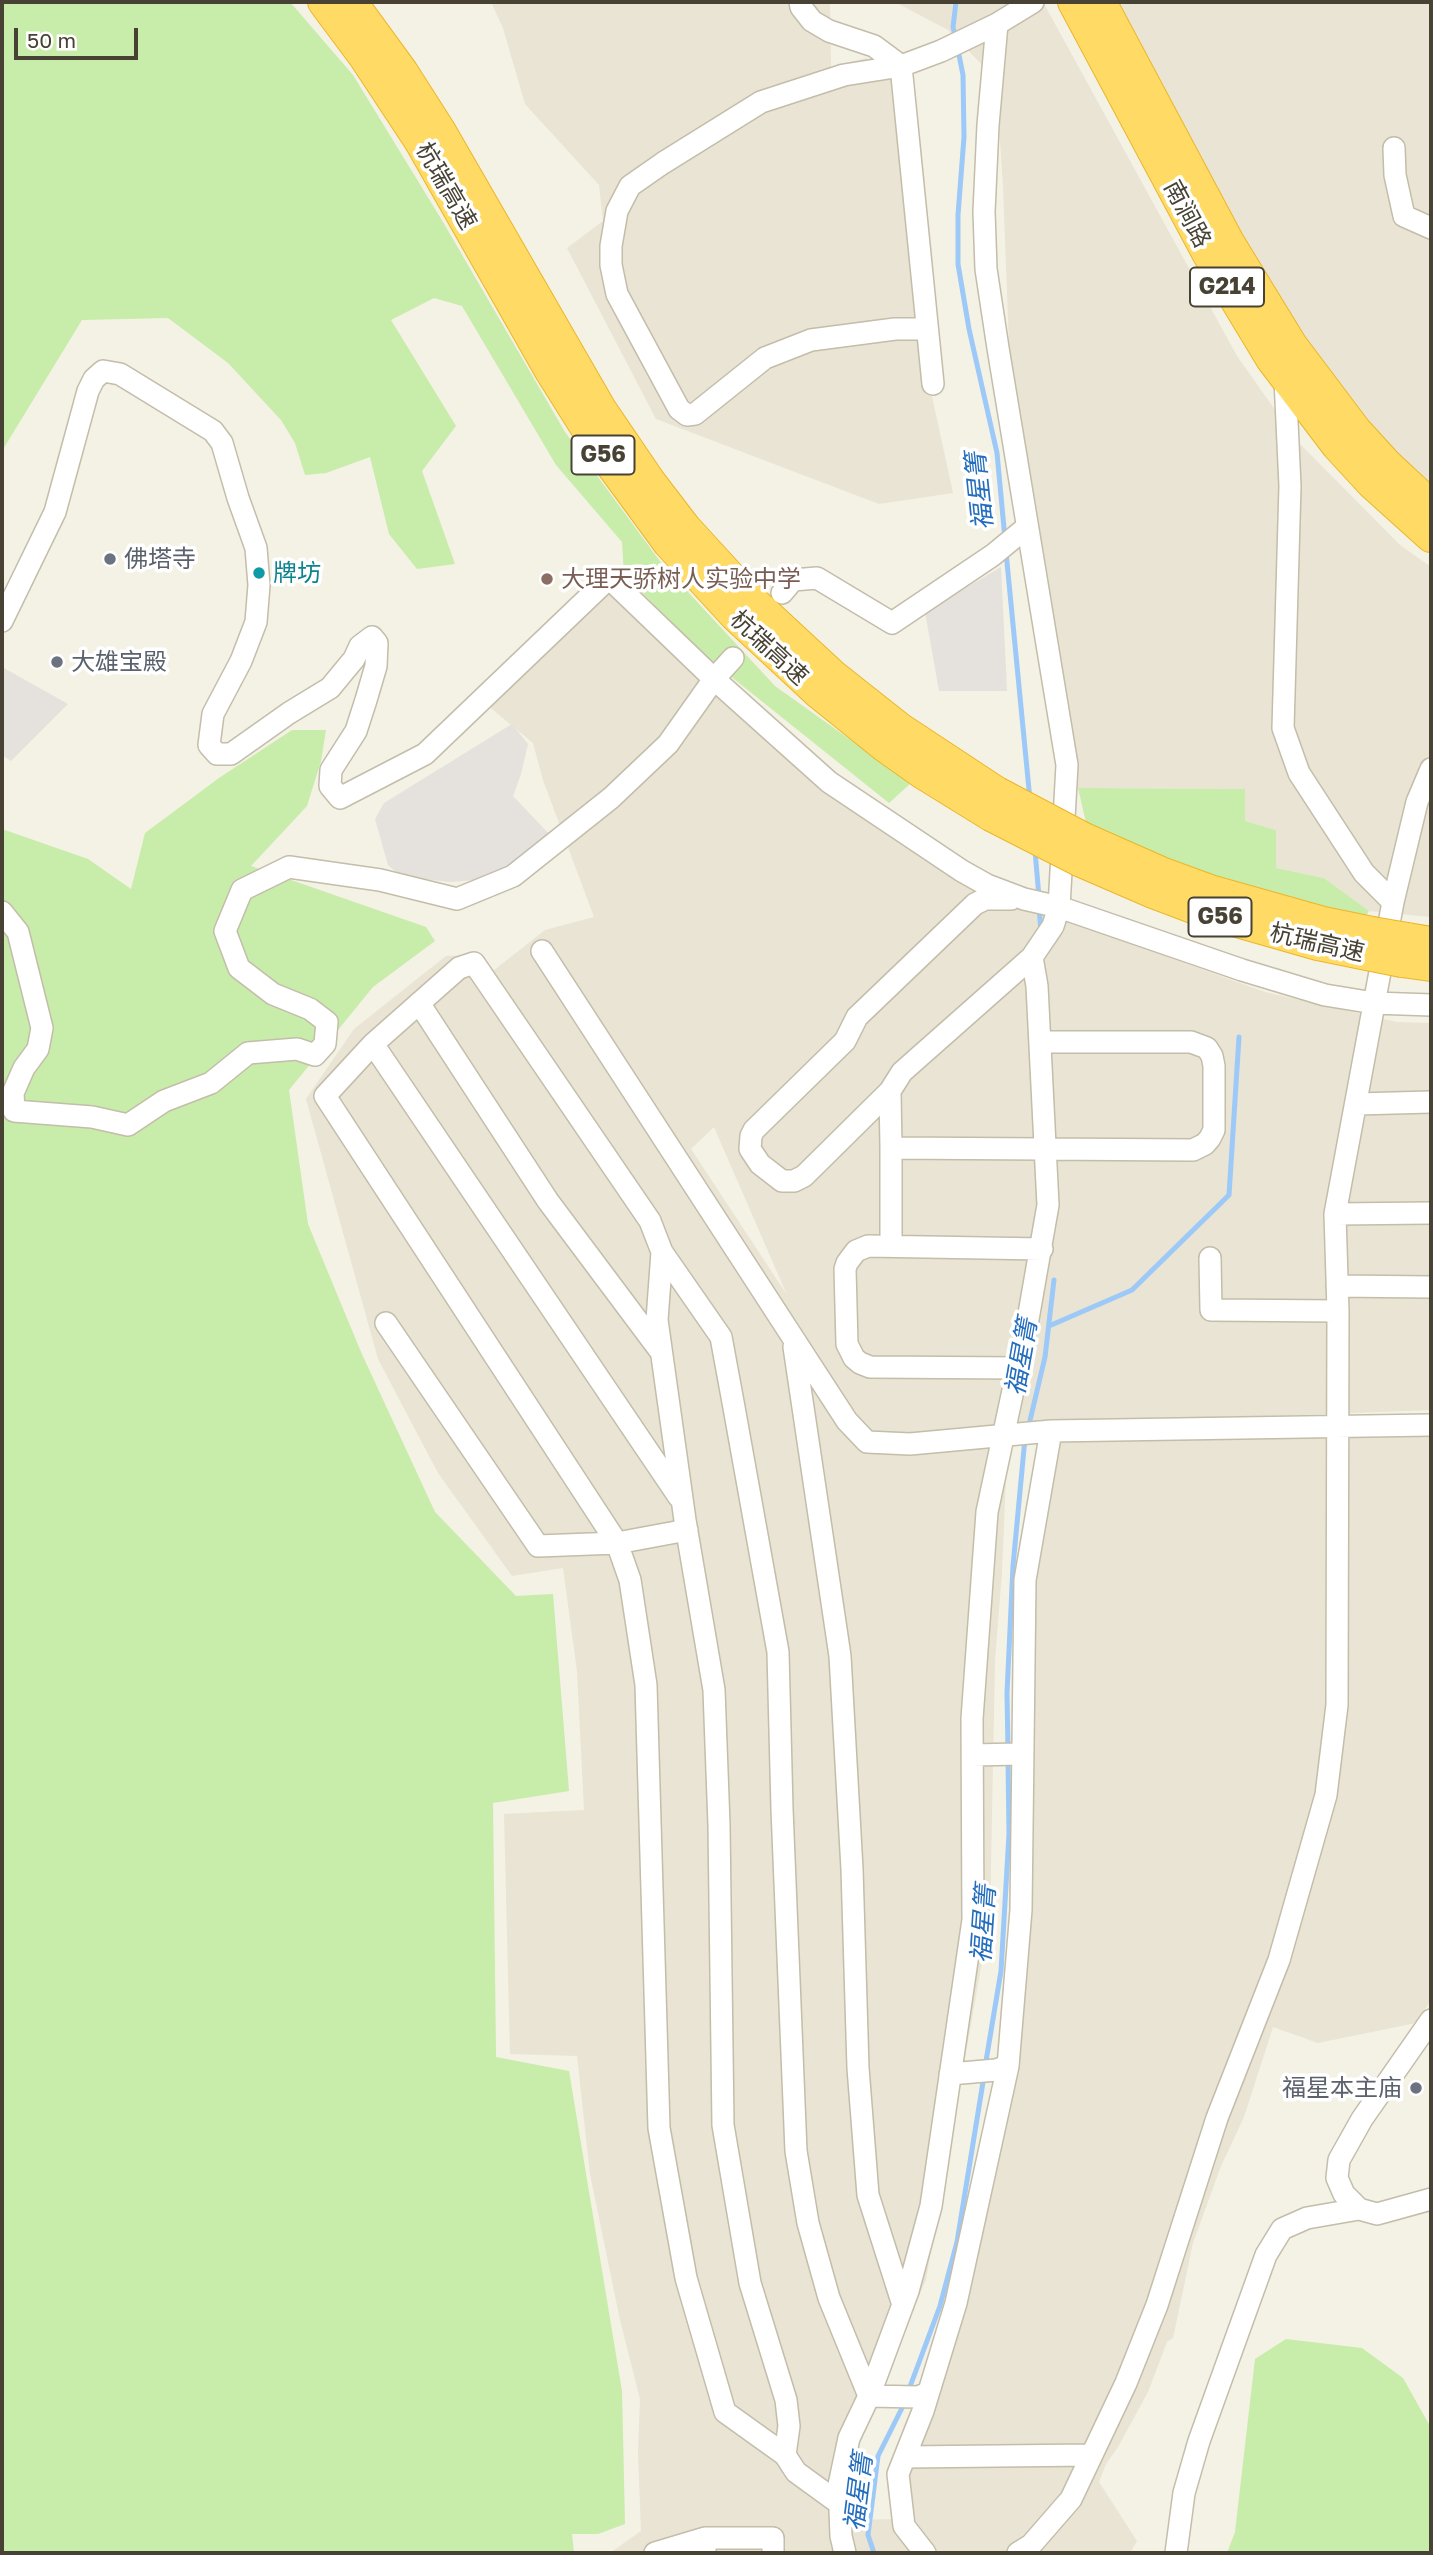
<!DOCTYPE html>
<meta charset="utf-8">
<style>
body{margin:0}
#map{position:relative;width:1433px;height:2555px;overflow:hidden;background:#f4f1e5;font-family:"Golos Text",sans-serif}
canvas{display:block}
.frame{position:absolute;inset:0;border:4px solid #474234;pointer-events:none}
.scale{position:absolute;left:14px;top:28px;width:124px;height:32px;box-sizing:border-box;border:4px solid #474234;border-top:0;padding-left:9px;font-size:21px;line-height:24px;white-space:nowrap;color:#474234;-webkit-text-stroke:5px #fff;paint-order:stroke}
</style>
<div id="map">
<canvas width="1433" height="2555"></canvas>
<div class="frame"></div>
<div class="scale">50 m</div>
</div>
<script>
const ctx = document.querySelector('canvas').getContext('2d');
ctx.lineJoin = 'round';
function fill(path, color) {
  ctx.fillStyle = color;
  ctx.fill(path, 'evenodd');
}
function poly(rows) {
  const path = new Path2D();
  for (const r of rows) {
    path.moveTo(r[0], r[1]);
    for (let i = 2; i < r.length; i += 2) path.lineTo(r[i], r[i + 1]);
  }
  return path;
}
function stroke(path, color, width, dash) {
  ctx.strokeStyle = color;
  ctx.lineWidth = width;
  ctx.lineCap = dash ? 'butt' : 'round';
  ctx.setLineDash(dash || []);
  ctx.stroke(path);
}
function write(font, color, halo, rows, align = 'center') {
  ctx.font = font + ' "Golos Text","Noto Sans SC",sans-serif';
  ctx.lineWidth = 7;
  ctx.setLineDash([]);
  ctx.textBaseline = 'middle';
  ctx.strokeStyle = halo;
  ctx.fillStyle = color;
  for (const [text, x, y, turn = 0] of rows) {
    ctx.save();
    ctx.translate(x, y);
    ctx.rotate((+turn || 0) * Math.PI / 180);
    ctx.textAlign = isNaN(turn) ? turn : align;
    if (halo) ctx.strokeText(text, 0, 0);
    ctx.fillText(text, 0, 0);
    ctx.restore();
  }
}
const residential = poly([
 [491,2,830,2,831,67,866,58,895,82,921,346,953,493,879,504,656,419,567,248,603,221,599,185,525,104,503,28],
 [895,2,1043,2,1237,356,1297,441,1400,545,1431,567,1431,917,1369,911,1324,878,1276,868,1276,830,1245,821,1244,789,1078,788,1010,371,1003,186,996,79,948,30],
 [1109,2,1431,2,1431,486,1374,433,1308,356],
 [606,589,971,886,1265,992,1397,1022,1431,1023,1431,1410,988,1427,1007,1453,1002,1572,995,1660,990,1916,926,2280,851,2447,846,2499,851,2520,899,2519,896,2456,958,2285,1001,2058,1010,1991,1039,1440,1431,1436,1431,2000,1416,2023,1318,2043,1273,2027,1244,2117,1221,2166,1193,2243,1173,2338,1167,2342,1148,2392,1118,2447,1106,2464,1099,2482,1137,2541,1130,2553,610,2553,641,2531,638,2453,640,2399,620,2320,590,2174,577,2056,510,2054,504,1814,584,1810,577,1671,563,1568,512,1576,438,1473,378,1359,306,1099,354,1029,446,956,479,955,493,971,545,930,594,917,543,780,533,743,486,704],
 [714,1127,787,1295,691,1149]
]);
const green = poly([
 [2,2,290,2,353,75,443,222,565,432,662,564,775,686,911,783,889,803,704,655,624,574,622,542,556,465,462,306,434,298,391,320,456,426,422,471,455,564,417,569,389,534,370,457,326,473,305,475,295,443,281,420,228,363,168,318,82,320,2,451],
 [292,730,326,730,321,761,307,806,251,866,426,927,435,941,373,987,289,1090,308,1224,361,1352,435,1512,516,1596,553,1594,569,1791,493,1803,496,2057,569,2071,622,2391,625,2524,598,2534,572,2534,574,2553,2,2553,2,829,88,859,131,889,145,833,219,778],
 [1078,788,1245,789,1245,821,1276,830,1276,868,1324,878,1369,911,1364,919,1271,896,1160,858,1087,827],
 [1286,2339,1362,2348,1403,2378,1431,2428,1431,2553,1227,2553,1235,2532,1255,2359]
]);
const parking = poly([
 [1001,567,1007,691,939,691,925,612],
 [2,667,68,704,11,761,2,755],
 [512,724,528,744,521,774,513,796,552,837,485,879,451,882,402,877,388,865,375,819,384,803]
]);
const stream = poly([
 [956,40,953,27,956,2],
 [958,50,963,75,964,137,958,215,958,264,969,329,997,453,1005,539],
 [1006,552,1030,800],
 [1035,851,1039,897],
 [1039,907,1041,932],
 [1049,1326,1132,1290,1229,1195,1239,1037],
 [1028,1429,1045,1357,1054,1280],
 [1008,1750,1007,1693,1013,1566,1025,1438],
 [985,2067,1001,1971,1009,1834,1008,1759],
 [908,2392,940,2306,957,2242,984,2076],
 [874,2553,868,2535,878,2456,905,2402]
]);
const minor = poly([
 [800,2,801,7,812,21,829,31,874,46,901,66],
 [901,66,844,75,761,102,663,163,630,186,617,211,611,246,611,265,617,294,679,409,687,415,695,414,765,358,811,340,895,329,927,329],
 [1394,148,1395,175,1404,216,1431,228],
 [1285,379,1290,486,1283,728,1299,773,1364,873,1393,902],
 [933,384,901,66,941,51,997,24],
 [782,593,793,580,817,578,892,623,993,555,1027,527],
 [2,621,55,512,88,391,94,379,103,371,120,374,213,431,222,443,238,498,256,548,259,585,256,622,241,661,213,714,209,745,217,754,231,754,289,713,330,688,354,659,360,646,372,637,377,643,376,666,366,700,356,731,331,770,330,786,340,798,425,754,609,578,714,679,829,782,962,871,987,885,1024,899,1059,907,1242,970,1325,995,1374,1003,1431,1005],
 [1011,899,985,899,975,904,857,1017,845,1041,754,1130,751,1136,750,1149,760,1164,782,1181,794,1181,804,1176,890,1091,902,1072,1032,957],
 [2,912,18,932,42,1028,38,1049,24,1068,13,1093,14,1111,92,1117,128,1125,164,1101,211,1083,248,1053,297,1049,315,1055,325,1044,327,1022,310,1009,273,994,239,968,225,931,242,890,289,867,380,880,457,899,513,876,611,798,668,744,714,679,733,658],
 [542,951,847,1421,867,1442,910,1444,1051,1431,1431,1425],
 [419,1003,548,1201,661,1352],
 [373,1044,679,1497],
 [890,1091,891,1148,1193,1150,1205,1144,1210,1138,1214,1130,1214,1066,1212,1056,1207,1048,1191,1042,1040,1042],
 [1357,1104,1431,1102],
 [891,1148,891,1246],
 [1335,1214,1431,1213],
 [662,1252,721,1337,733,1402,778,1652,782,1809,796,2151,808,2223,829,2298,869,2396],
 [1210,1258,1211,1310,1338,1311],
 [1337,1286,1431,1287],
 [386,1323,538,1546,617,1543,630,1580,646,1685,659,2128,686,2278,725,2412,785,2455],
 [794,1347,840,1656,852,1869,858,2068,868,2195,903,2305],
 [1019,1368,870,1367,860,1363,854,1358,847,1344,845,1269,847,1263,856,1251,868,1246,1042,1249],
 [687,1530,617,1543,325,1096,373,1044,459,968,474,963,650,1221,662,1252,657,1320,685,1520,714,1690,719,1825,723,2125,750,2283,786,2400,789,2426,785,2455,796,2472,840,2504],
 [973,1755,1019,1754,1023,1751],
 [950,2074,996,2070,1008,2066],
 [1359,2209,1344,2194,1337,2178,1339,2160,1362,2119,1431,2020],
 [869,2396,908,2291,931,2206,973,1920,972,1719,987,1512,1027,1325,1048,1205,1037,986,1032,957,1053,926,1059,907,1067,765,998,348,986,269,984,212,988,125,997,24,1033,2],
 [905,2457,1091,2455],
 [655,2553,705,2538],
 [705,2553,705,2538,773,2538,773,2553],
 [845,2553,841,2536,839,2485,849,2438,869,2396,918,2397,928,2393],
 [925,2553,904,2526,898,2474,923,2411,956,2303,1008,2066,1021,1910,1025,1580,1051,1431],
 [1018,2553,1031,2545,1071,2499,1126,2383,1157,2305,1217,2118,1279,1960,1326,1795,1337,1705,1338,1311,1335,1214,1393,902,1417,802,1431,769],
 [1176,2553,1184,2493,1199,2441,1266,2255,1282,2229,1307,2218,1359,2209,1377,2214,1431,2199]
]);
const highway = poly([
 [323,2,364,57,420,142,550,371,597,446,668,543,735,616,818,693,885,747,923,774,991,816],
 [352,2,403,72,440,130,601,409,650,481,686,528,752,600,833,675,900,728,997,792],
 [1073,2,1207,253,1271,359,1337,446,1371,483,1431,537],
 [1101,2,1229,242,1292,345,1356,430,1388,465,1431,505],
 [1084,838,1161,872,1213,891,1323,922,1372,932],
 [1079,861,1153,893,1206,913,1318,945,1367,955],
 [1407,938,1431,942],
 [1402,962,1431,966]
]);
const highwayBridge = poly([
 [997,792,1084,838],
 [991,816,1079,861],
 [1372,932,1407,938],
 [1367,955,1402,962]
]);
const markers = [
 [110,559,7,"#6b7280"],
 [259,573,7,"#0f9aa8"],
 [547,579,7,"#8d6e63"],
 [57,662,7,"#6b7280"],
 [1416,2088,7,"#6b7280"]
];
const shields = [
 [1227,287,74],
 [603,455,63],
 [1220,917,63]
];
const shieldNames = [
 ["G214",1227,287],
 ["G56",603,455],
 ["G56",1220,917]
];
const streetNames = [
 ["杭瑞高速",446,186,60],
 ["南涧路",1187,214,62],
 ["杭瑞高速",769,648,43],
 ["杭瑞高速",1317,943,13]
];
const worshipNames = [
 ["佛塔寺",124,559],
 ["大雄宝殿",71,662],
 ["福星本主庙",1402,2088,"right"]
];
const cultureNames = [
 ["牌坊",273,573]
];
const educationNames = [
 ["大理天骄树人实验中学",561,579]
];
const waterNames = [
 ["福星箐",980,491,-96],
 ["福星箐",1022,1357,-80],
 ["福星箐",984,1924,-86],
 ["福星箐",859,2492,-83]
];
fill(residential, '#e9e4d3');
fill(green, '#c8ecaa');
fill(parking, '#e5e2de');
stroke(stream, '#9cc9f7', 5);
stroke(minor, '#c3bdaa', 24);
stroke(highway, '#ebb628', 32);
stroke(minor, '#fff', 21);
stroke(highway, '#ffdb65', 30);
stroke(highwayBridge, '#ebb628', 32, []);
stroke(highwayBridge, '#ffdb65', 30);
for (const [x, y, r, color] of markers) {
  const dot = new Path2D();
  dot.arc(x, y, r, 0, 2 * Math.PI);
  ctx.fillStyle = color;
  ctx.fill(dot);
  stroke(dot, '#fff', 2.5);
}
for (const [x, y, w] of shields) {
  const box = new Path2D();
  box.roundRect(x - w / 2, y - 19.5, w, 39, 5);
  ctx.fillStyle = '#fff';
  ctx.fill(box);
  stroke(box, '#474234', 2);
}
write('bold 23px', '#474234', null, shieldNames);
write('24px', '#474234', '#fff', streetNames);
write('24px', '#5b616d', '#fff', worshipNames, 'left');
write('24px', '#0d838f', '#fff', cultureNames, 'left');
write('24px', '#785e54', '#fff', educationNames, 'left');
write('italic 26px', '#236dbd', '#fff', waterNames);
</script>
